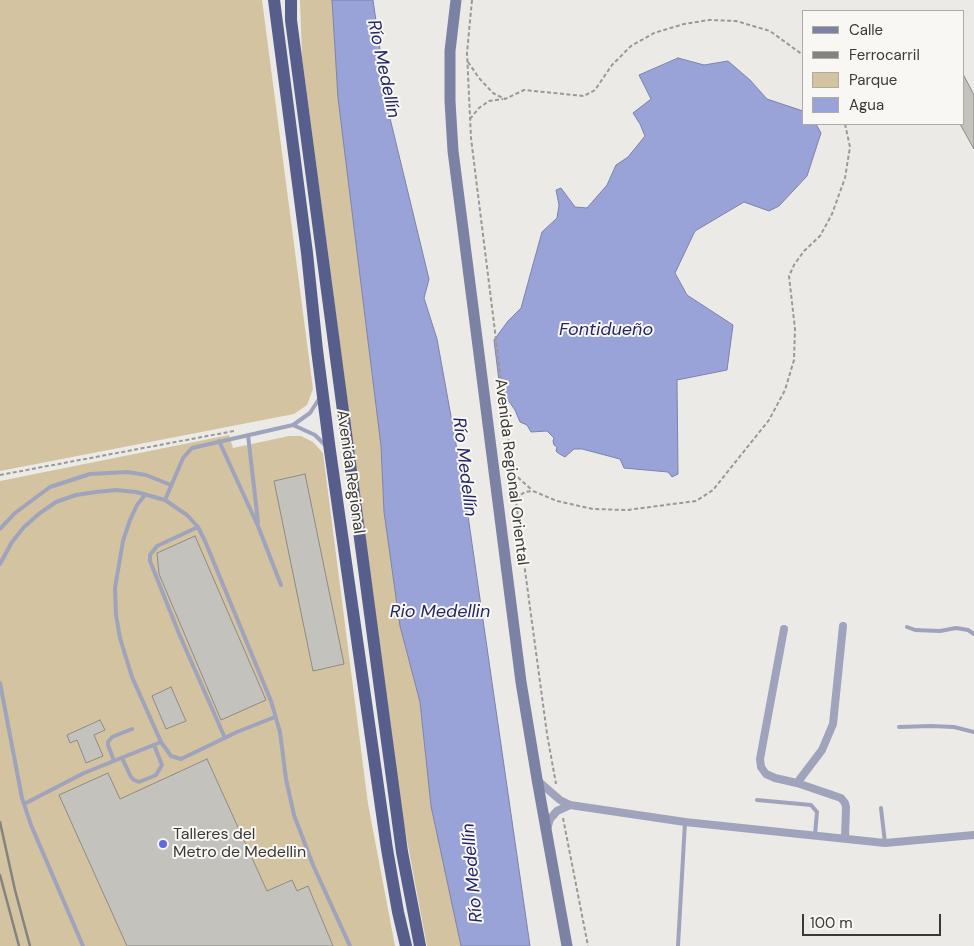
<!DOCTYPE html>
<meta charset="utf-8">
<style>
body{margin:0}
#map{position:relative;width:974px;height:946px;overflow:hidden;background:#eceae6;font-family:"DM Sans",sans-serif}
canvas{display:block}
.legend{position:absolute;left:802px;top:10px;width:162px;height:115px;box-sizing:border-box;background:#f9f7f3;border:1px solid #adaba8;margin:0;padding:6px 9px;list-style:none;font-size:15px;color:#3a3937}
.legend li{display:flex;align-items:center;gap:10px;height:25px}
.legend b{width:25px;border:1px solid #adaba8}
.scale{position:absolute;left:802px;top:914px;width:139px;height:22px;box-sizing:border-box;border:2px solid #3a3937;border-top:0;padding-left:6px;font-size:15px;line-height:18px;white-space:nowrap;color:#3a3937;-webkit-text-stroke:4px #f9f7f3;paint-order:stroke}
</style>
<div id="map">
<canvas width="974" height="946"></canvas>
<ul class="legend">
<li><b style="height:6px;background:#7b82a4"></b>Calle</li>
<li><b style="height:6px;background:#848380"></b>Ferrocarril</li>
<li><b style="height:14px;background:#d3c3a0"></b>Parque</li>
<li><b style="height:14px;background:#99a3d8"></b>Agua</li>
</ul>
<div class="scale">100 m</div>
</div>
<script>
const ctx = document.querySelector('canvas').getContext('2d');
ctx.lineJoin = 'round';
function fill(path, color) {
  ctx.fillStyle = color;
  ctx.fill(path, 'evenodd');
}
function poly(rows) {
  const path = new Path2D();
  for (const r of rows) {
    path.moveTo(r[0], r[1]);
    for (let i = 2; i < r.length; i += 2) path.lineTo(r[i], r[i + 1]);
  }
  return path;
}
function stroke(path, color, width, dash) {
  ctx.strokeStyle = color;
  ctx.lineWidth = width;
  ctx.lineCap = dash ? 'butt' : 'round';
  ctx.setLineDash(dash || []);
  ctx.stroke(path);
}
function write(font, color, halo, rows, align = 'center') {
  ctx.font = font + ' "DM Sans",sans-serif';
  ctx.lineWidth = 4;
  ctx.setLineDash([]);
  ctx.textBaseline = 'middle';
  ctx.strokeStyle = halo;
  ctx.fillStyle = color;
  for (const [text, x, y, turn = 0] of rows) {
    ctx.save();
    ctx.translate(x, y);
    ctx.rotate((+turn || 0) * Math.PI / 180);
    ctx.textAlign = isNaN(turn) ? turn : align;
    if (halo) ctx.strokeText(text, 0, 0);
    ctx.fillText(text, 0, 0);
    ctx.restore();
  }
}
const green = poly([
 [0,0,262,0,313,389,307,405,294,414,0,471],
 [300,0,332,0,338,98,381,446,384,512,400,626,420,702,431,806,461,946,427,946,402,814,302,57],
 [229,435,233,448,289,436,301,436,313,442,323,453,368,804,395,946,0,946,0,481]
]);
const water = poly([
 [332,0,373,0,380,49,380,77,429,279,424,298,437,339,464,488,530,946,461,946,431,806,420,702,400,626,384,512,381,446,338,98,332,0],
 [678,58,704,65,728,61,750,80,767,99,803,111,803,124,816,124,821,133,807,176,779,206,769,211,744,202,695,231,675,273,687,295,733,325,727,370,677,380,678,474,672,477,668,472,624,468,620,459,582,449,574,449,565,457,558,453,556,451,557,447,554,445,553,441,554,438,547,431,531,432,527,425,520,422,515,410,500,389,494,340,508,321,521,308,542,232,557,218,559,205,556,190,561,188,575,207,587,208,607,185,616,165,628,157,645,136,640,124,633,113,651,99,639,75,678,58]
]);
const building = poly([
 [963,74,974,95,974,149,960,124,963,124,963,74],
 [305,474,344,664,313,671,274,481,305,474],
 [195,536,266,700,221,720,159,574,157,553,195,536],
 [171,687,186,721,166,729,152,696,171,687],
 [100,720,105,730,94,735,103,756,86,763,77,740,70,743,67,735,100,720],
 [207,759,267,891,292,880,297,891,308,886,333,946,127,946,59,795,108,773,120,799,207,759]
]);
const path = poly([
 [472,0,467,53,471,138,520,533,547,734,556,784],
 [468,62,479,78,493,93,505,99,524,90,584,96,595,90,612,65,631,46,654,33,684,24,709,20,736,21,770,31,803,55],
 [470,119,479,108,489,101,503,99],
 [513,473,532,490],
 [0,475,234,431,235,433],
 [518,500,519,496,525,492,533,491,557,501,593,509,627,510,696,501,713,490,769,420,785,390,794,360,795,329,789,276,794,265,804,251,820,236,832,214,845,178,850,147,845,124],
 [563,818,588,946]
]);
const service = poly([
 [293,425,315,435,325,445],
 [248,435,258,522],
 [219,441,258,526,281,585],
 [145,495,137,505,130,520,123,541,115,588,116,615,120,638,132,677,161,742,171,756,181,759,237,732,275,717],
 [165,500,183,458,192,448,293,425,310,413,319,399],
 [198,527,157,546,150,555,150,561,180,636,225,738],
 [0,529,15,513,50,487,90,474,127,472,146,475,171,485],
 [0,564,12,542,24,527,40,513,56,502,76,495,96,492,116,490,136,492,165,500,187,515,198,527,205,541,271,701,280,732,286,779,294,815,313,865,350,946],
 [907,627,915,630,940,631,956,628,968,630,974,634],
 [0,683,22,798,31,825,83,946],
 [899,727,931,726,954,727,974,732],
 [122,758,131,777,134,780,139,782,149,778,156,775,162,765,154,745],
 [114,761,108,745,108,742,112,737,132,729],
 [757,800,811,805,817,812,815,835],
 [24,804,84,773,161,742],
 [881,808,885,843],
 [678,946,685,822]
]);
const minor = poly([
 [784,629,760,759,761,767,766,774,775,778,797,783,841,798,845,803,846,807,845,838],
 [537,780,560,800,570,805,685,822,885,843,974,835],
 [797,783,822,750,833,724,843,626],
 [547,829,550,819,557,811,570,805]
]);
const secondary = poly([
 [456,0,450,51,450,101,453,151,521,682,537,779,567,946]
]);
const trunk = poly([
 [274,0,307,253,317,350,330,451,387,849,398,912,406,946],
 [291,0,291,20,384,719,402,852,420,946]
]);
const rail = poly([
 [0,822,15,890,30,946],
 [0,875,19,946]
]);
const markers = [
 [163,844,5,"#6069e1"]
];
const streetNames = [
 ["Avenida Regional",350,472,82],
 ["Avenida Regional Oriental",511,472,83]
];
const poiNames = [
 ["Talleres del",173,835],
 ["Metro de Medellin",173,853]
];
const waterNames = [
 ["Río Medellín",383,69,78],
 ["Fontidueño",606,330],
 ["Río Medellín",464,467,83],
 ["Rio Medellin",440,612],
 ["Río Medellín",473,873,-95]
];
fill(green, '#d3c3a0');
fill(water, '#99a3d8');
stroke(water, '#7c83a8', 1);
fill(building, '#c4c2bd');
stroke(building, '#8d8b87', 1);
stroke(path, '#9b9996', 2, [4, 2.5]);
stroke(service, '#9fa4bc', 4);
stroke(minor, '#9fa4bc', 8);
stroke(secondary, '#7b82a4', 11);
stroke(trunk, '#575e8c', 12);
stroke(rail, '#848380', 2.5);
for (const [x, y, r, color] of markers) {
  const dot = new Path2D();
  dot.arc(x, y, r, 0, 2 * Math.PI);
  ctx.fillStyle = color;
  ctx.fill(dot);
  stroke(dot, '#f9f7f3', 2);
}
write('16px', '#3a3937', '#f9f7f3', streetNames);
write('16px', '#3a3937', '#f9f7f3', poiNames, 'left');
write('italic 18px', '#232665', '#f9f7f3', waterNames);
</script>
